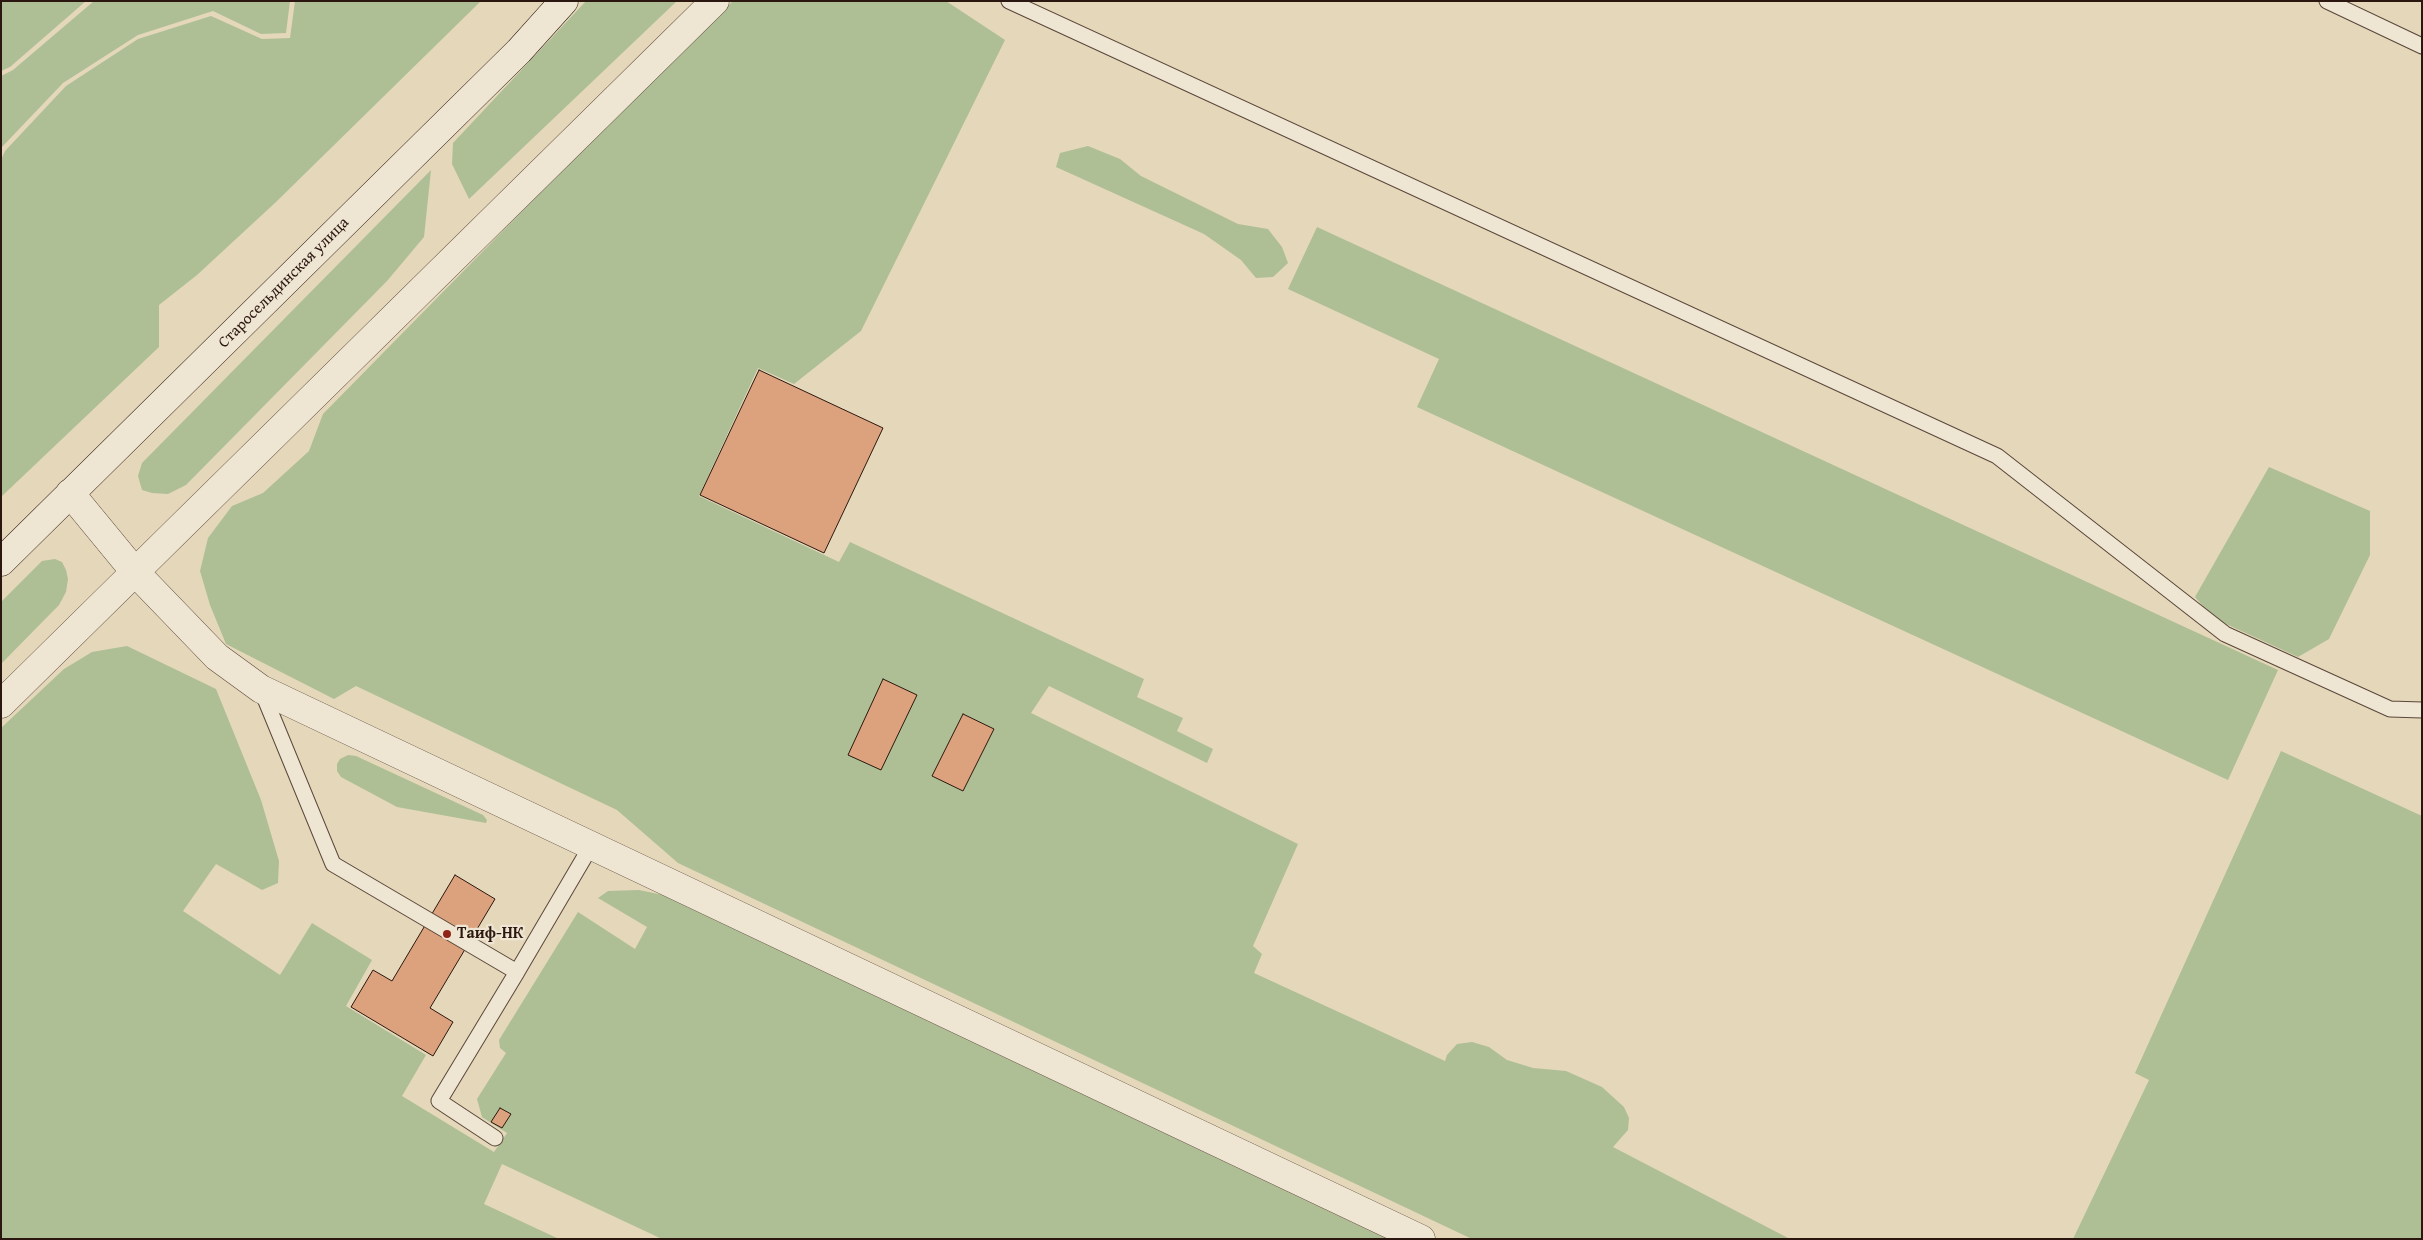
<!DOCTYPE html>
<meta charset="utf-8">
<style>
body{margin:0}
#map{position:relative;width:2423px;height:1240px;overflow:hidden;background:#e5d7ba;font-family:"Gentium Book Plus",serif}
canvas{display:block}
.frame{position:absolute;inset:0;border:2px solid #2b170f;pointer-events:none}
</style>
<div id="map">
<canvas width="2423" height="1240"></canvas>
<div class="frame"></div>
</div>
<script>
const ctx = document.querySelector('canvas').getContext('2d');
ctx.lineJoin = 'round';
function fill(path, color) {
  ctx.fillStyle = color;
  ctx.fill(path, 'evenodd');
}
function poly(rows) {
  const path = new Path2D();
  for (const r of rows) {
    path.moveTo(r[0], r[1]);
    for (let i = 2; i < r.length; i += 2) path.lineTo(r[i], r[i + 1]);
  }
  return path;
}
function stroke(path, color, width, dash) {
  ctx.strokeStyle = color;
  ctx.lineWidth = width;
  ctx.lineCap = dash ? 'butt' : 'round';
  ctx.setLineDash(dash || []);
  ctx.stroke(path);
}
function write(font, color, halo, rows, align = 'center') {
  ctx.font = font + ' "Gentium Book Plus",serif';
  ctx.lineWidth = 4.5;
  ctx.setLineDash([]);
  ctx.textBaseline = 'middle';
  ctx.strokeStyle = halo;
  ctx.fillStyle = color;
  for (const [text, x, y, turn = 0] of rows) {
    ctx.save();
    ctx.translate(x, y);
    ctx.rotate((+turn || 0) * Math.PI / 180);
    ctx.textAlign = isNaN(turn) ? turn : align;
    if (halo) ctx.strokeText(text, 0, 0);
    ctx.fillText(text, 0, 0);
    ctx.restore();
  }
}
const green = poly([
 [1,1,86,1,10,67,1,71],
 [94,1,290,1,286,33,261,34,213,11,138,35,63,83,1,148,1,76,13,70],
 [295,1,481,1,276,202,197,275,159,305,159,347,1,497,1,160,5,151,66,86,138,39,211,16,262,39,290,38],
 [586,1,677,1,469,199,452,164,453,143],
 [733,1,946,1,1005,40,861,331,794,384,758,368,699,496,839,562,850,542,1144,679,1137,697,1183,718,1177,731,1213,749,1207,763,1049,686,1031,713,1298,844,1253,946,1262,954,1254,973,1445,1061,1447,1055,1457,1044,1472,1042,1489,1047,1507,1060,1533,1068,1566,1071,1602,1087,1624,1107,1629,1118,1628,1130,1613,1147,1790,1239,1472,1239,678,863,617,810,356,686,334,699,226,644,210,605,200,571,208,538,232,506,263,493,309,451,323,414,662,69],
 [1088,146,1120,159,1141,176,1238,224,1268,229,1282,247,1288,263,1273,277,1256,278,1241,260,1204,234,1056,167,1060,153],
 [431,170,424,237,387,281,186,485,168,494,152,493,142,490,138,476,142,463],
 [1317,227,2278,670,2228,780,1417,407,1439,359,1288,289],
 [2269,467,2370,511,2370,555,2329,639,2298,657,2213,618,2195,597],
 [55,559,62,562,66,570,68,579,66,592,59,605,1,664,1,602,42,561],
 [127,646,216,689,261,800,279,861,278,883,262,890,216,864,183,911,280,975,312,923,372,960,346,1006,426,1055,402,1096,494,1152,507,1133,482,1117,477,1099,506,1053,500,1048,499,1040,578,912,635,949,647,927,598,898,608,891,639,890,663,895,1387,1239,662,1239,502,1164,484,1204,559,1239,1,1239,1,728,64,669,92,652],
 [2281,751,2422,816,2422,1239,2073,1239,2149,1080,2135,1073],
 [348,755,356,756,483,815,487,820,486,823,397,807,341,777,337,771,337,764,340,759]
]);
const building = poly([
 [759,370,883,428,824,553,700,495,759,370],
 [883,679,917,695,881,770,848,755,883,679],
 [963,714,994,729,963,791,932,776,963,714],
 [455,875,495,899,430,1008,453,1022,433,1056,351,1007,373,970,392,981,455,875],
 [500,1108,511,1114,502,1128,491,1122,500,1108]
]);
const lane = poly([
 [1009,1,1997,456,2225,634,2390,709,2422,710],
 [2327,1,2422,46],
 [261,689,333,864,517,972,591,846],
 [495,1138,439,1101,517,972]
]);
const street = poly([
 [70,493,135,572,217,657,261,689,1421,1239],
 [1,704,715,1]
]);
const secondary = poly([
 [1,562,519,51,564,1]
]);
const markers = [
 [447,934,5,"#8f2418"]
];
const streetNames = [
 ["Старосельдинская улица",284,283,-45]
];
const poiNames = [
 ["Таиф-НК",457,934]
];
fill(green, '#aebf95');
fill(building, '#dca27d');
stroke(building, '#2b170f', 1);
stroke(lane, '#5a473a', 17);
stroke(street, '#5a473a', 29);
stroke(secondary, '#2b170f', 29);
stroke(lane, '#eee5d2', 15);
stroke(street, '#eee5d2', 28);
stroke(secondary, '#eee5d2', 28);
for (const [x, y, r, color] of markers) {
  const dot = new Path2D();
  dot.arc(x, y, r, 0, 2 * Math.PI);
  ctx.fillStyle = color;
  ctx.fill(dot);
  stroke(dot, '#eee5d2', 2);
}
write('16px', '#2b170f', '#eee5d2', streetNames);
write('bold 16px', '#2b170f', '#eee5d2', poiNames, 'left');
</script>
